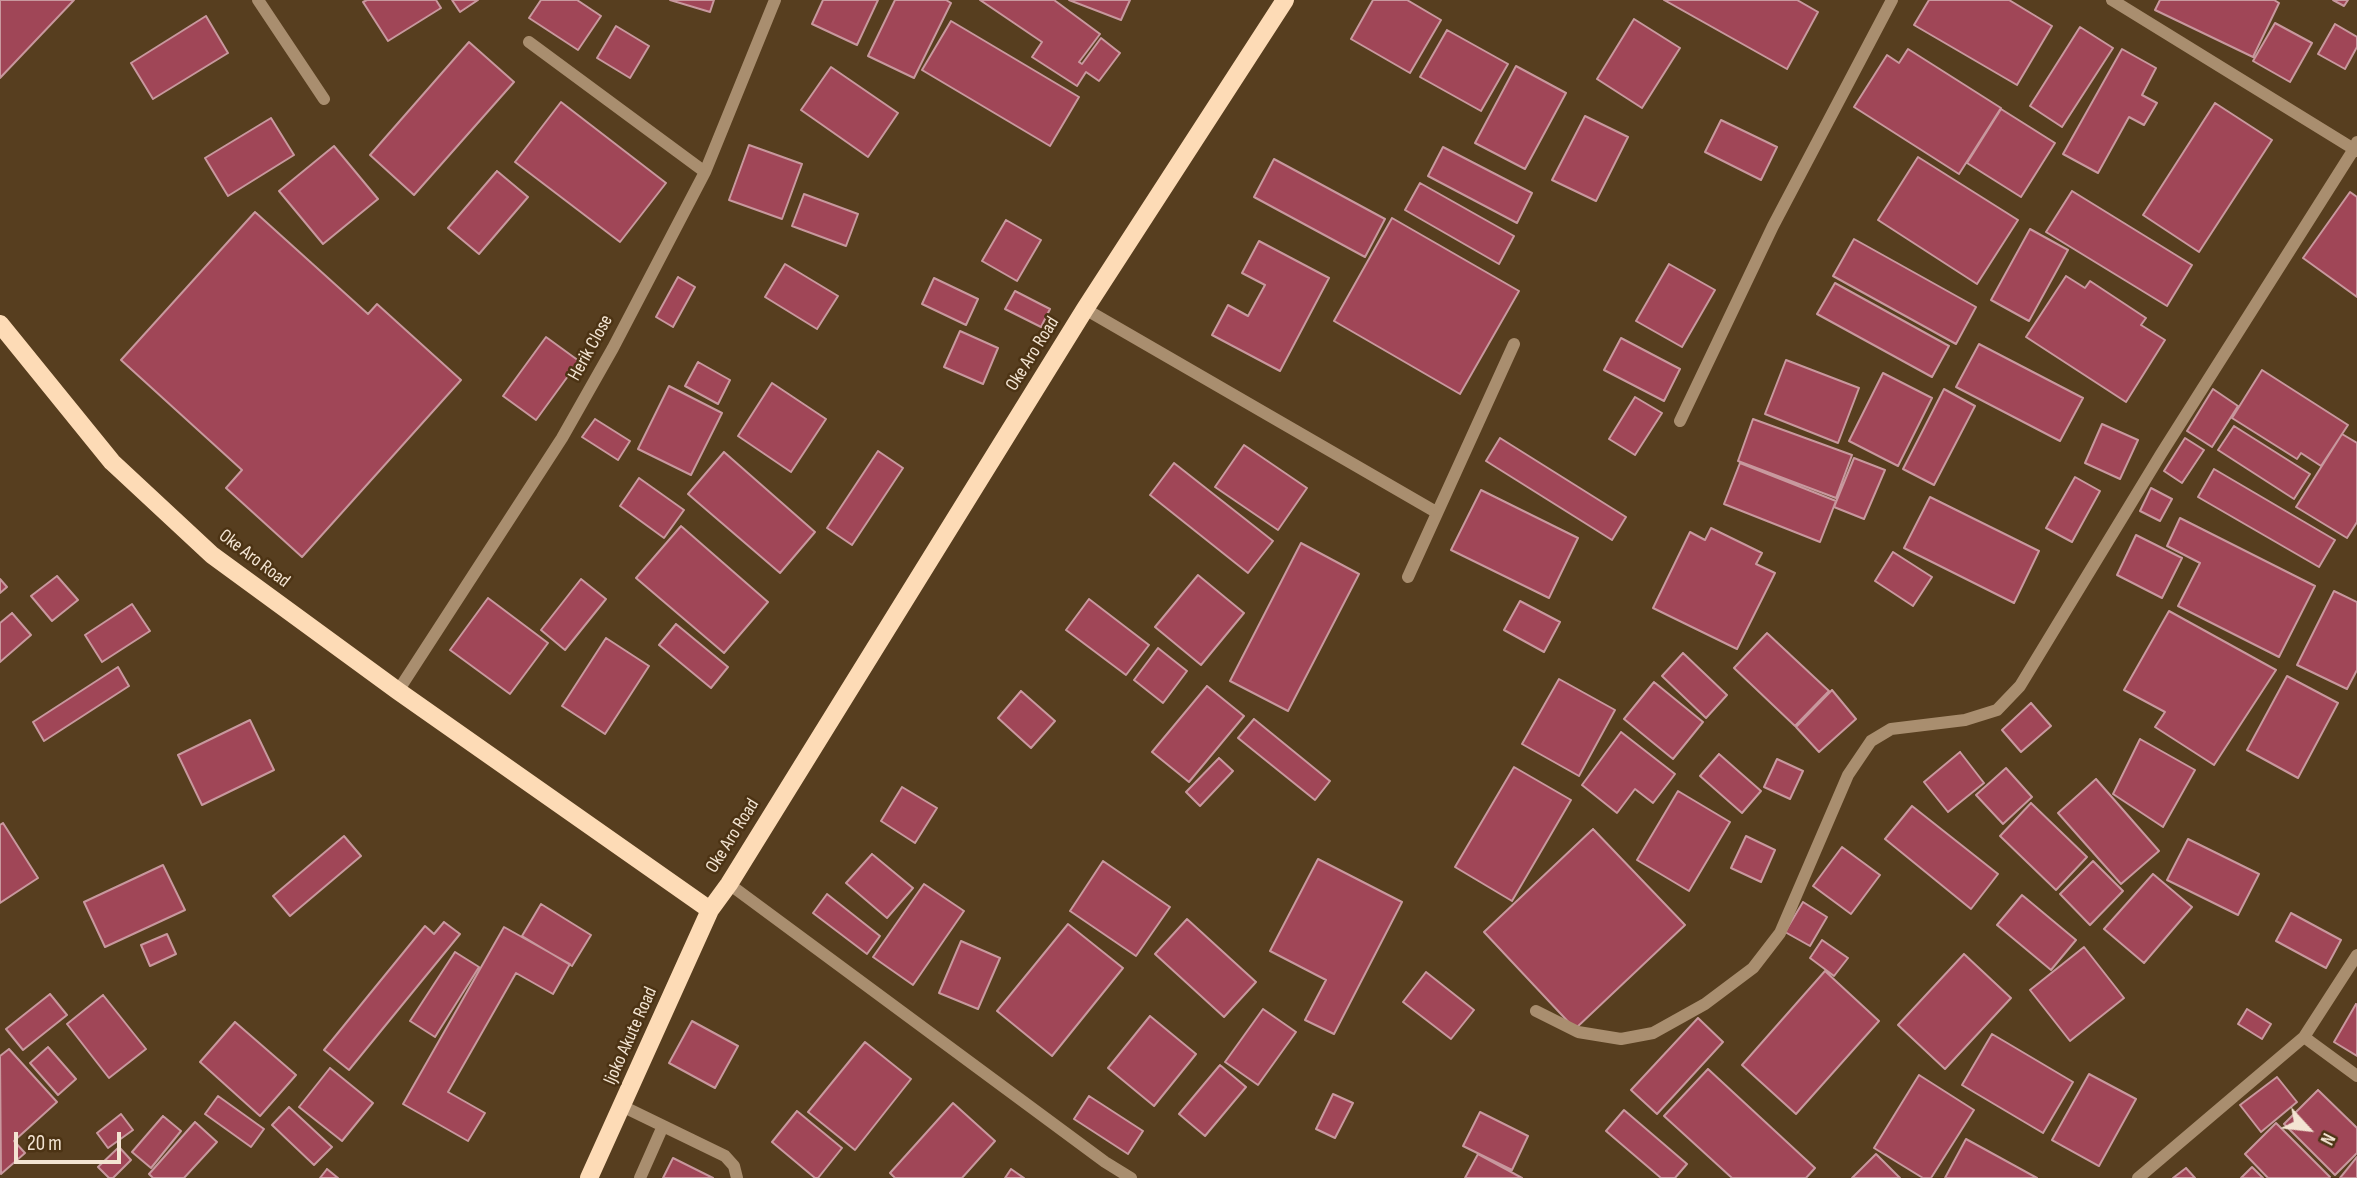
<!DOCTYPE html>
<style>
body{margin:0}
#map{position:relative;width:2357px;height:1178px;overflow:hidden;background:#573e1f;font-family:"Sofia Sans Condensed",sans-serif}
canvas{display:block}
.north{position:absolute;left:2273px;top:1094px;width:70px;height:70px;-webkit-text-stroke:5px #4c3314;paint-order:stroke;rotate:117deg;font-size:19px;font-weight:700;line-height:28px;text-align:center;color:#f3e4d2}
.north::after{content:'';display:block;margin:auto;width:24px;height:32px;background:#f3e4d2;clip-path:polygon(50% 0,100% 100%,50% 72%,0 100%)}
.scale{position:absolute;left:14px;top:1132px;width:107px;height:32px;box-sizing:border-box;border:4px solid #f3e4d2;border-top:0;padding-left:9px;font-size:21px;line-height:24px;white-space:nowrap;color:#f3e4d2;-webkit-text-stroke:5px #4c3314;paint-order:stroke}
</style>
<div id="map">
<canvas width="2357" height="1178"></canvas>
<div class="north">N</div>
<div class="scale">20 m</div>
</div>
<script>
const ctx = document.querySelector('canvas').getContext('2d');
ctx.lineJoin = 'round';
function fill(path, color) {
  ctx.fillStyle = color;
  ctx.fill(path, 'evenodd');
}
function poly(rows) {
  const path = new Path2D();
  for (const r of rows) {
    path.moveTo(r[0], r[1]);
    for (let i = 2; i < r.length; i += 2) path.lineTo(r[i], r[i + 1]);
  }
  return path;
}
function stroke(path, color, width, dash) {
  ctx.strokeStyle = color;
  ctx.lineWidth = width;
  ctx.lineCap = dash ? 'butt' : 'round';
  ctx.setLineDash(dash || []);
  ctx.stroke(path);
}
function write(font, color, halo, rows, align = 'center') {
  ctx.font = font + ' "Sofia Sans Condensed",sans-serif';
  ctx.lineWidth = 5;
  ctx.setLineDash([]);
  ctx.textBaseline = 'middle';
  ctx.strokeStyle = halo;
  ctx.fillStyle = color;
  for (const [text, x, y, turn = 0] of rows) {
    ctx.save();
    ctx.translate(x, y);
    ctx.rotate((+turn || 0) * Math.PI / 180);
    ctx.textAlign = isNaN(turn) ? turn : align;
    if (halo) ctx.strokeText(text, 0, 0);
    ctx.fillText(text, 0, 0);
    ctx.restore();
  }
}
const building = poly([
 [0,0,74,0,0,78,0,0],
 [367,0,436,0,441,8,388,41,363,2,367,0],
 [452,0,478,0,460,12,452,0],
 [541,0,577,0,601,16,578,50,529,18,541,0],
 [670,0,714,0,710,12,670,0],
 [823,0,878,0,857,45,812,24,823,0],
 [895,0,946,0,951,3,914,78,868,56,895,0],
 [980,0,1054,0,1100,34,1079,62,1082,64,1101,38,1120,53,1099,81,1086,72,1077,86,1032,57,1042,42,980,0],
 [1069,0,1130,0,1121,20,1069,0],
 [1373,0,1407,0,1441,20,1410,73,1351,39,1373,0],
 [1664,0,1797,0,1818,12,1787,69,1664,0],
 [1929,0,2009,0,2052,26,2017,85,1914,25,1929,0],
 [2160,0,2274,0,2279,3,2253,57,2155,10,2160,0],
 [2333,0,2348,0,2344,6,2333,0],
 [206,16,228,53,153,99,131,63,206,16],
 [1634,19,1680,48,1642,108,1597,79,1634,19],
 [951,21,1079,97,1050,146,922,70,951,21],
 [2275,23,2312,43,2290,82,2253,61,2275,23],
 [2335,24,2357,37,2357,47,2345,69,2318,54,2335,24],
 [616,26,649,46,630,78,597,58,616,26],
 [2080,27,2113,48,2062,127,2030,106,2080,27],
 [1447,30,1508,64,1481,111,1420,77,1447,30],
 [469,42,514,82,414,195,370,155,469,42],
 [1908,49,2001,108,1959,174,1854,107,1887,55,1899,63,1908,49],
 [2122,49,2156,68,2142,95,2157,103,2144,125,2129,117,2098,173,2063,154,2122,49],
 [1516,66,1566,93,1525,169,1475,143,1516,66],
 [831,67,898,113,868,157,801,110,831,67],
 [561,102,666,183,620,242,515,162,561,102],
 [2215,103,2272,140,2199,252,2143,215,2215,103],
 [2001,109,2055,143,2021,197,1967,163,2001,109],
 [1585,116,1628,137,1596,201,1552,180,1585,116],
 [271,118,294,155,228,196,205,158,271,118],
 [1721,120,1777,147,1761,180,1705,152,1721,120],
 [749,145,802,164,782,219,729,200,749,145],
 [334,146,378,199,323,244,279,191,334,146],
 [1443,147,1532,193,1517,223,1428,176,1443,147],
 [1918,157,2018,220,1977,284,1878,220,1918,157],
 [1274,159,1385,219,1365,257,1254,197,1274,159],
 [497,171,528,197,479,254,448,228,497,171],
 [1420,183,1514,236,1499,264,1405,210,1420,183],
 [2072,191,2192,265,2167,306,2046,232,2072,191],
 [2350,192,2357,197,2357,297,2303,258,2350,192],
 [804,194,858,214,846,246,792,226,804,194],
 [255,212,368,314,377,304,461,380,302,557,226,488,242,470,121,360,255,212],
 [1392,218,1519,291,1460,394,1334,321,1392,218],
 [1006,220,1041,240,1017,281,982,261,1006,220],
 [2030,229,2068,250,2029,321,1991,300,2030,229],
 [1854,239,1976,307,1956,344,1833,276,1854,239],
 [1259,241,1329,278,1280,371,1212,335,1228,305,1248,316,1265,285,1242,273,1259,241],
 [785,264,838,296,817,329,765,297,785,264],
 [1669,264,1715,290,1682,347,1636,321,1669,264],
 [2066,276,2085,288,2090,281,2146,318,2141,325,2165,340,2126,402,2026,337,2066,276],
 [678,277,695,287,673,327,656,317,678,277],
 [934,278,978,299,966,325,922,304,934,278],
 [1835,283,1949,346,1932,377,1817,314,1835,283],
 [1015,291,1050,309,1041,327,1005,309,1015,291],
 [960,331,998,348,983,384,944,367,960,331],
 [546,337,579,361,536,420,503,396,546,337],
 [1621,338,1680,369,1664,401,1604,370,1621,338],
 [1979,344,2083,398,2060,441,1956,387,1979,344],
 [1786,360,1859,388,1838,443,1765,414,1786,360],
 [698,362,730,380,718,404,685,386,698,362],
 [2262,370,2348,425,2321,466,2301,453,2297,459,2232,418,2262,370],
 [1883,373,1932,398,1898,466,1849,441,1883,373],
 [772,383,826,419,791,472,738,436,772,383],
 [669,386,722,413,691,475,638,449,669,386],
 [1944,389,1975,406,1934,485,1903,469,1944,389],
 [2213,389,2238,406,2212,447,2187,431,2213,389],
 [1635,397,1662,413,1635,455,1609,439,1635,397],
 [595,419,630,441,618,460,582,437,595,419],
 [1753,419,1852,455,1836,498,1738,461,1753,419],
 [2102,424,2138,440,2120,479,2085,463,2102,424],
 [2234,426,2310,474,2294,499,2218,450,2234,426],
 [2342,434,2357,443,2357,522,2347,538,2296,507,2342,434],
 [1500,438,1626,517,1612,540,1486,461,1500,438],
 [2185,438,2204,450,2182,483,2164,471,2185,438],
 [1244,445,1307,488,1278,530,1215,487,1244,445],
 [878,451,903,468,852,545,827,528,878,451],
 [724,452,815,532,780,573,688,494,724,452],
 [1854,458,1885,470,1864,519,1834,507,1854,458],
 [1174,463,1273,541,1248,573,1150,495,1174,463],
 [1740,463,1836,501,1820,542,1724,504,1740,463],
 [2214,469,2335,540,2319,567,2198,497,2214,469],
 [2075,477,2100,491,2072,542,2046,528,2075,477],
 [639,478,684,510,664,538,620,506,639,478],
 [2151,488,2172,499,2160,521,2140,511,2151,488],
 [1481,490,1578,538,1549,598,1451,550,1481,490],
 [1930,497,2039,551,2014,603,1904,548,1930,497],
 [2180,518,2315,586,2279,657,2178,606,2200,563,2167,546,2180,518],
 [681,526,768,602,724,653,636,578,681,526],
 [1711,528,1762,553,1756,564,1775,573,1737,649,1653,608,1690,532,1705,540,1711,528],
 [2136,535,2182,558,2162,598,2117,575,2136,535],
 [1301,543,1359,574,1288,711,1230,681,1301,543],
 [1893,552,1932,577,1913,606,1875,581,1893,552],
 [1198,575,1244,613,1201,665,1155,627,1198,575],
 [57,576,78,600,52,621,31,596,57,576],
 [0,579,7,587,0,593,0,579],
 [581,579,606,599,565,650,541,630,581,579],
 [2334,591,2357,602,2357,670,2347,689,2297,665,2334,591],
 [488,598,548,643,510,694,450,650,488,598],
 [1089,599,1149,645,1126,675,1066,630,1089,599],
 [1520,601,1560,622,1544,652,1504,630,1520,601],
 [132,604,150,631,102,662,85,635,132,604],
 [2169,611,2276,670,2214,765,2155,727,2165,712,2124,690,2169,611],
 [12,613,31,635,0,662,0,623,12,613],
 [676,624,728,667,711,688,659,645,676,624],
 [1767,633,1829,691,1795,726,1734,668,1767,633],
 [606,638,649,666,605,734,562,706,606,638],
 [1158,648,1187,671,1163,703,1134,680,1158,648],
 [1683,653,1727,695,1706,718,1662,676,1683,653],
 [118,667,129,686,44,741,33,722,118,667],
 [2287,676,2338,703,2298,778,2247,750,2287,676],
 [1559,679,1615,710,1579,776,1522,744,1559,679],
 [1654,682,1703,722,1673,759,1624,719,1654,682],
 [1207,686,1244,716,1189,782,1152,752,1207,686],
 [1832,690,1856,719,1819,752,1796,727,1832,690],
 [1021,691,1055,721,1031,748,998,718,1021,691],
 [2031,703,2051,726,2021,752,2002,730,2031,703],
 [1254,719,1330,781,1315,800,1238,738,1254,719],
 [250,720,274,770,202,805,178,755,250,720],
 [1621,732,1675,774,1653,803,1635,789,1617,813,1582,785,1621,732],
 [2140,739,2195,770,2163,827,2113,794,2140,739],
 [1960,752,1984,783,1948,812,1924,782,1960,752],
 [1719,754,1761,791,1742,813,1700,776,1719,754],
 [1219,758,1233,771,1200,806,1186,792,1219,758],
 [1777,759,1803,771,1790,799,1764,787,1777,759],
 [1514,767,1571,800,1512,901,1455,867,1514,767],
 [2006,768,2032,797,2003,824,1976,795,2006,768],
 [2096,779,2159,851,2121,884,2058,813,2096,779],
 [902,787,937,808,915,843,881,821,902,787],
 [1678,791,1730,822,1689,891,1637,860,1678,791],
 [2031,803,2087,857,2056,890,2000,836,2031,803],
 [1912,806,1998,874,1971,909,1885,839,1912,806],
 [3,823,38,878,0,903,0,825,3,823],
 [1593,829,1685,925,1575,1029,1484,932,1593,829],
 [344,836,361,856,290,916,273,896,344,836],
 [1746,836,1775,850,1761,882,1731,868,1746,836],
 [2188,839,2259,874,2238,915,2167,880,2188,839],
 [1842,847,1880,875,1851,914,1813,886,1842,847],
 [872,854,913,888,887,918,846,883,872,854],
 [1318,859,1402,902,1334,1034,1305,1020,1326,980,1270,951,1318,859],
 [1103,861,1170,907,1136,956,1070,911,1103,861],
 [2093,861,2123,891,2090,925,2060,894,2093,861],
 [163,865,185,910,105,947,84,902,163,865],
 [2153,874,2192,907,2144,963,2104,929,2153,874],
 [924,884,964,911,913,985,873,957,924,884],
 [827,894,880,936,867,954,813,913,827,894],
 [2022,895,2076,940,2051,970,1997,925,2022,895],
 [1803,902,1827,917,1810,946,1785,932,1803,902],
 [541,904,591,935,572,966,522,936,541,904],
 [2291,913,2341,940,2326,968,2276,941,2291,913],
 [1187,919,1256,982,1224,1017,1155,954,1187,919],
 [444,922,460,934,349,1070,324,1050,425,926,434,934,444,922],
 [1068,924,1123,968,1052,1056,997,1011,1068,924],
 [504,927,570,964,553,994,516,973,448,1092,485,1113,468,1141,403,1104,504,927],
 [167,934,176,954,150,966,141,945,167,934],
 [1822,940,1848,958,1834,976,1810,958,1822,940],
 [961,941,1000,958,978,1009,939,993,961,941],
 [2084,947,2124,998,2070,1041,2030,990,2084,947],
 [455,952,479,967,435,1037,410,1021,455,952],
 [1964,954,2011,998,1945,1069,1898,1025,1964,954],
 [1825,971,1879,1021,1796,1114,1742,1065,1825,971],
 [1426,972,1474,1010,1451,1039,1403,1002,1426,972],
 [50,994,67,1015,23,1050,6,1029,50,994],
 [103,995,146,1049,109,1078,67,1024,103,995],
 [2356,1004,2357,1005,2357,1056,2334,1042,2356,1004],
 [1263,1009,1296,1032,1258,1085,1225,1062,1263,1009],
 [2247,1009,2271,1024,2262,1039,2238,1024,2247,1009],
 [1150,1016,1196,1054,1154,1106,1108,1068,1150,1016],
 [1698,1018,1723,1042,1657,1114,1631,1090,1698,1018],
 [692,1021,738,1046,715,1088,669,1063,692,1021],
 [235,1022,296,1075,260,1116,200,1062,235,1022],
 [1992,1034,2073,1082,2043,1133,1962,1085,1992,1034],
 [865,1042,911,1079,855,1150,808,1112,865,1042],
 [48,1047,76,1079,58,1095,30,1063,48,1047],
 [9,1049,57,1102,14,1141,25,1153,1,1174,0,1056,9,1049],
 [1220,1065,1246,1087,1205,1136,1179,1114,1220,1065],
 [330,1068,373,1103,342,1141,299,1107,330,1068],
 [1708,1069,1815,1168,1806,1178,1732,1178,1664,1116,1708,1069],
 [2089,1074,2136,1099,2099,1166,2052,1140,2089,1074],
 [1919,1075,1974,1110,1931,1178,1923,1178,1874,1148,1919,1075],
 [2277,1077,2297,1102,2261,1132,2240,1105,2277,1077],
 [2318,1090,2357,1128,2357,1153,2335,1175,2284,1124,2318,1090],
 [1333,1094,1353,1103,1335,1138,1316,1129,1333,1094],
 [218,1096,264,1129,251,1147,205,1114,218,1096],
 [1089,1096,1143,1131,1128,1154,1074,1119,1089,1096],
 [953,1103,995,1141,962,1178,895,1178,890,1173,953,1103],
 [289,1107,332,1147,314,1165,272,1125,289,1107],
 [1624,1110,1687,1164,1675,1178,1661,1178,1606,1131,1624,1110],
 [797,1111,842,1148,818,1178,815,1178,772,1142,797,1111],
 [1480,1112,1528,1136,1512,1170,1463,1146,1480,1112],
 [121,1114,133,1130,108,1148,97,1133,121,1114],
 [163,1116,181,1131,151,1168,132,1152,163,1116],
 [195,1122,217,1142,184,1178,153,1178,149,1174,195,1122],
 [2276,1123,2330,1177,2329,1178,2268,1178,2245,1154,2276,1123],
 [1966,1139,2037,1178,1945,1178,1966,1139],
 [119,1147,131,1160,113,1178,109,1178,98,1167,119,1147],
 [1478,1154,1522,1178,1465,1178,1478,1154],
 [1876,1154,1900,1178,1852,1178,1876,1154],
 [2357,1157,2357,1178,2340,1178,2357,1157],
 [673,1158,713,1178,663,1178,673,1158],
 [2252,1167,2263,1178,2241,1178,2252,1167],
 [2186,1168,2195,1178,2173,1178,2186,1168],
 [327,1169,338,1178,320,1178,327,1169],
 [1011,1169,1024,1178,1005,1178,1011,1169]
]);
const minor = poly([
 [258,0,324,99],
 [2112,0,2357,151],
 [529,42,705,172],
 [1085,309,1436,512],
 [1680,421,1773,226,1892,0],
 [1408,577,1514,344],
 [398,691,562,438,613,348,705,172,775,0],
 [729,884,1105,1162,1131,1178],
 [1536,1011,1578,1032,1621,1039,1653,1033,1705,1004,1753,968,1780,933,1848,775,1871,741,1891,729,1965,720,1997,710,2020,686,2161,454,2354,149,2357,142],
 [2304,1037,2357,1076],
 [622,1106,725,1156,734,1166,737,1178],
 [640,1178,663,1126],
 [2138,1178,2304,1037,2357,955]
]);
const major = poly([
 [0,324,112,462,212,555,398,691,710,910],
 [589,1178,710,910,729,884,1085,309,1285,0]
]);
const streetNames = [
 ["Herik Close",591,348,-61],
 ["Oke Aro Road",1033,354,-58],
 ["Oke Aro Road",254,559,37],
 ["Oke Aro Road",733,836,-58],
 ["Ijoko Akute Road",631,1036,-66]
];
fill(building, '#a04657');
stroke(building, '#c8989e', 2);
stroke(minor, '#a98e6f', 12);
stroke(major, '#fddbb6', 18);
write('19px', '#f3e4d2', '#4c3314', streetNames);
</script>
